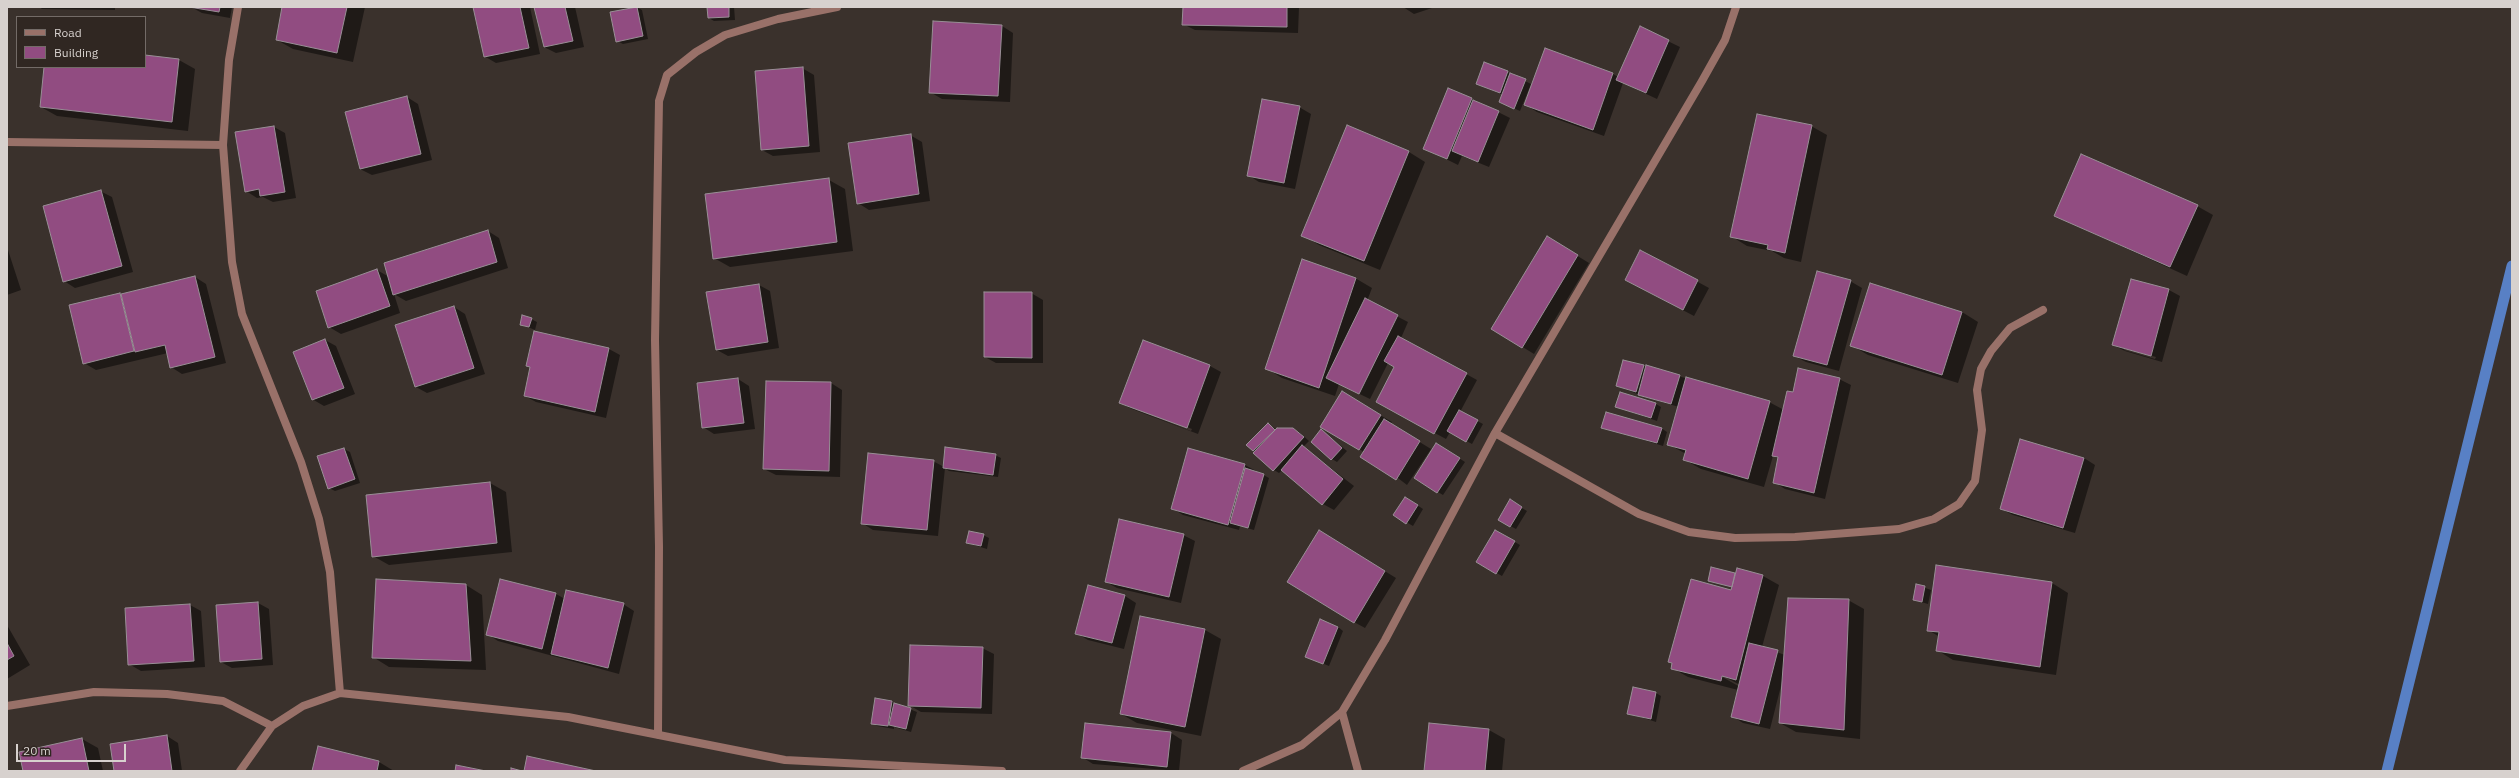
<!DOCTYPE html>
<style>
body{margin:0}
#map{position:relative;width:2519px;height:778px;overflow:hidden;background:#3a312c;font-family:"IBM Plex Sans",sans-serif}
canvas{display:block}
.frame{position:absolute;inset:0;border:8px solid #d7d1ce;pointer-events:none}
.legend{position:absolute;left:16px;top:16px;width:130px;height:52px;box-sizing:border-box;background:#302722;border:1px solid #736b67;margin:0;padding:5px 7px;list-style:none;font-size:12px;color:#d7d1ce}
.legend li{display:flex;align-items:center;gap:8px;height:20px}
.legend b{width:20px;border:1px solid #736b67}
.scale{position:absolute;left:16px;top:744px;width:110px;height:18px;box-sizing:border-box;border:2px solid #d7d1ce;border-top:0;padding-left:5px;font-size:12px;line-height:14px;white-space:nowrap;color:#d7d1ce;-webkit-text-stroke:3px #302722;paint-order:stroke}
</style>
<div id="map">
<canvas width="2519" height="778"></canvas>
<div class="frame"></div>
<ul class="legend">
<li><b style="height:5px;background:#997169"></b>Road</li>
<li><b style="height:11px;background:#914c81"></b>Building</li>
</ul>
<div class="scale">20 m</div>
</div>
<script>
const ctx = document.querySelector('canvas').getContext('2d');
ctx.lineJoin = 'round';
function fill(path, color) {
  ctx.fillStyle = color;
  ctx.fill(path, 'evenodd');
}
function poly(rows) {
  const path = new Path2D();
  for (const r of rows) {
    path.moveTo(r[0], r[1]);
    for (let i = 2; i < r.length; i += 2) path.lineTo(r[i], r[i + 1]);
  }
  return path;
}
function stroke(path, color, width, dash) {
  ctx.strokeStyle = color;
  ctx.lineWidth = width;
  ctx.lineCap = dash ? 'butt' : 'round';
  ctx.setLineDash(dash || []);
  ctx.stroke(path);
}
const shadow = poly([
 [39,7,115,7,115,10,42,9],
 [191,7,232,7,230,18,202,13],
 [284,7,365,7,353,62,293,49,277,40],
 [474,7,530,7,540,54,496,63,484,56],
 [535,7,575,7,584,47,556,53,544,47],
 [636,7,642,10,648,39,623,44,617,41],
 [708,7,734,7,735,20,714,21,709,18],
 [1184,7,1299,7,1298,33,1195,30,1183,24],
 [1403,7,1435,7,1414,14],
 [1002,26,1013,33,1010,102,942,99,930,92],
 [1641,28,1680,47,1657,99,1623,83,1604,136,1537,112,1526,105,1613,74,1618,77],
 [145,56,179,60,195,69,188,131,57,116,41,107,45,67,145,67],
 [802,68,814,75,820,152,773,156,762,150],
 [1507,72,1531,84,1520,111,1500,102,1503,95,1477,84],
 [407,97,418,104,432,160,372,175,360,169],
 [1472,99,1510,118,1489,167,1462,156,1458,165,1424,148],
 [1299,107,1311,114,1295,189,1259,182,1248,175],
 [1811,126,1827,135,1801,262,1784,258,1772,251,1747,246,1731,236],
 [274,127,285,133,296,198,273,202,263,197,257,198,246,191],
 [1347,127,1409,152,1425,162,1380,270,1319,245,1303,235],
 [910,135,922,142,930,201,869,210,858,203],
 [829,180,845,189,853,251,730,267,714,258],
 [100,191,112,197,133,272,75,288,64,281],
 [2197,206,2213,215,2187,276,2055,216],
 [488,231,499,238,508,268,406,301,394,294,400,313,341,334,329,327,377,270,389,277],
 [1558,244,1589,263,1534,354,1492,328],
 [7,247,21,290,7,295],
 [1641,251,1709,288,1694,316,1637,286],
 [195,277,206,284,226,363,182,374,171,367,168,353,96,370,84,363,120,294],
 [1355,278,1372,288,1367,301,1408,322,1401,338,1477,380,1460,412,1483,424,1472,444,1450,432,1446,439,1388,408,1396,367,1388,363,1370,399,1339,384,1335,396,1282,378,1266,368],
 [2131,280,2169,290,2180,296,2162,362,2125,351,2113,345],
 [2124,348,2156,357,2155,359,2124,350],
 [1850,281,1862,288,1839,371,1806,362,1794,356],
 [759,285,770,291,779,348,728,356,717,350],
 [1031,293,1043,300,1043,363,996,363,985,357],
 [454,307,465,314,485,374,427,393,416,387,396,326],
 [1962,312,1978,322,1958,383,1868,355,1851,345],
 [531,319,537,322,535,330,521,324],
 [535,332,609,349,620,355,606,418,536,402,525,396,531,368,527,366],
 [325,340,336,346,355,394,324,406,312,399],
 [1210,366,1221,372,1198,434,1132,409,1120,403],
 [1131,406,1192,429,1191,431,1131,408],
 [1643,366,1769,402,1784,410,1794,393,1839,379,1851,385,1825,499,1785,489,1774,482,1779,459,1773,456,1764,487,1701,469,1685,460,1686,454,1668,444,1679,407,1645,397,1617,386],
 [738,379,749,386,755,429,714,434,703,427],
 [831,383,842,390,840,477,776,475,764,469],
 [1342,393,1392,422,1390,424,1431,449,1407,485,1364,452,1322,426],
 [1656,404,1661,407,1657,421,1616,407],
 [1268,424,1277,430,1293,429,1299,432,1309,441,1303,447,1354,486,1334,510,1323,504,1282,470,1279,473,1274,470,1253,450],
 [1602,427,1661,428,1667,432,1663,446],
 [1322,431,1347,451,1337,462,1332,459],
 [1442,447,1465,462,1443,495,1438,492],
 [344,449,350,452,360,483,335,491,329,488],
 [1188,450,1245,465,1269,478,1254,530,1240,526,1239,530,1183,515,1172,508],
 [995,455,1001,458,998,477,949,471,945,468,938,536,873,530,862,523,933,461,944,467],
 [2084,458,2095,465,2075,533,2013,515,2001,509],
 [490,483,506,492,512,552,389,565,373,556],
 [1411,501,1423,509,1413,526,1394,515],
 [1510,501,1527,511,1516,529,1499,520],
 [1496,531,1520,545,1502,576,1477,562],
 [983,535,989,538,987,549,967,543],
 [1183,535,1195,541,1181,603,1117,588,1106,582],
 [1331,538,1396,578,1365,628,1354,622],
 [1937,566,2052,583,2068,593,2056,675,1953,660,1937,650,1940,637,1928,630],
 [1734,574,1763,576,1779,585,1762,647,1785,655,1848,600,1864,609,1860,739,1796,732,1780,723,1781,686,1770,729,1743,723,1732,716,1738,690,1688,677,1672,668,1673,664,1670,662,1732,591,1733,588,1709,580],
 [1718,673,1740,685,1740,687,1717,674],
 [377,580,466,585,482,595,486,670,389,667,373,657],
 [501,580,556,594,565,599,623,604,634,611,619,674,498,641,487,634],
 [1917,585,1931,590,1928,604,1914,600],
 [1089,587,1125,596,1136,603,1124,649,1088,640,1076,633],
 [258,603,269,609,273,665,232,668,221,662],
 [190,605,201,611,205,667,141,671,129,664],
 [7,625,30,665,7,679],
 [1338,627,1343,631,1329,666,1312,659],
 [1205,630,1221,639,1201,736,1137,723,1121,714],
 [982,648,994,654,992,714,921,712,909,705],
 [1656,693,1661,696,1656,722,1628,713],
 [876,699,892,702,917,712,911,732,894,727,894,729,877,726,872,723],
 [1489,730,1505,739,1502,771,1425,771],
 [1171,733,1182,740,1179,771,1093,764,1082,757],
 [167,736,178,743,182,771,115,771],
 [82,739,98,748,103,771,24,771,21,752],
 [319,747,379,762,394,771,313,771]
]);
const stream = poly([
 [2387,771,2512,266]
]);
const building = poly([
 [189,7,220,7,219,12,189,7],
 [282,7,347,7,337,53,276,40,282,7],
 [473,7,520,7,529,48,484,57,473,7],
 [534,7,565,7,573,41,544,47,534,7],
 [637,7,643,36,616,42,610,12,637,7],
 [707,7,729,7,729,17,708,18,707,7],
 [1183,7,1287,7,1287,27,1182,25,1183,7],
 [933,21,1002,25,998,96,929,93,933,21],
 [1640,26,1669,40,1646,93,1616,80,1640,26],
 [1545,48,1613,73,1593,130,1524,105,1545,48],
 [145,55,179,59,172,122,40,107,44,67,145,67,145,55],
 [1484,62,1508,71,1500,93,1476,84,1484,62],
 [803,67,809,146,761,150,755,71,803,67],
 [1510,73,1526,79,1514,109,1499,102,1510,73],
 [1448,88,1472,98,1447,159,1423,149,1448,88],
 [407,96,421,154,360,169,345,112,407,96],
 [1262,99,1300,106,1284,183,1247,176,1262,99],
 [1473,100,1499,111,1478,162,1452,151,1473,100],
 [1757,114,1812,125,1785,253,1767,249,1768,245,1730,237,1757,114],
 [1347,125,1409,151,1364,261,1301,236,1347,125],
 [274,126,285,192,260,196,259,189,245,192,235,132,274,126],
 [911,134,919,194,857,204,848,143,911,134],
 [2081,154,2198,205,2170,267,2054,216,2081,154],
 [829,178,837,242,713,259,705,194,829,178],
 [101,190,122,266,63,282,43,206,101,190],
 [488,230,497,262,393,295,384,263,488,230],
 [1547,236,1578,255,1522,348,1491,329,1547,236],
 [1640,250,1698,280,1683,310,1625,280,1640,250],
 [1302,259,1356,278,1319,388,1265,369,1302,259],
 [377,269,390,306,328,328,316,291,377,269],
 [1817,271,1851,280,1827,365,1793,356,1817,271],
 [195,276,215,357,170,368,165,345,135,352,121,294,195,276],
 [2131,279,2169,289,2151,356,2112,345,2131,279],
 [1870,283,1962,312,1942,375,1850,346,1870,283],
 [759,284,768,342,716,350,706,292,759,284],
 [984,292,1032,292,1032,358,984,357,984,292],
 [120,293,134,351,83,364,69,305,120,293],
 [1365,298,1398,315,1359,394,1326,378,1365,298],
 [454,306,474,368,415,387,395,325,454,306],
 [522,315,532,318,529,327,520,325,522,315],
 [534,331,609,348,595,412,524,396,530,367,526,366,534,331],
 [1398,336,1467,373,1434,434,1376,402,1394,367,1384,361,1398,336],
 [325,339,344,388,312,400,293,352,325,339],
 [1143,340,1210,365,1187,428,1119,403,1143,340],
 [1623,360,1644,365,1636,392,1616,386,1623,360],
 [1646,365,1680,375,1671,404,1638,395,1646,365],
 [1798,368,1840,378,1814,493,1773,483,1778,457,1772,456,1787,391,1793,392,1798,368],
 [1686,377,1770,401,1748,479,1683,460,1686,450,1667,445,1686,377],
 [738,378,744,423,702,428,697,383,738,378],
 [766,381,831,382,829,471,763,469,766,381],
 [1342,391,1381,415,1359,450,1320,427,1342,391],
 [1620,392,1656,403,1651,418,1615,407,1620,392],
 [1459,410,1478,420,1466,442,1447,431,1459,410],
 [1606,412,1662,428,1657,443,1601,428,1606,412],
 [1384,419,1420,441,1396,480,1360,457,1384,419],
 [1268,423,1275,430,1253,451,1246,445,1268,423],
 [1277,428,1293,428,1304,437,1273,471,1253,453,1277,428],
 [1321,429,1342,448,1331,460,1311,442,1321,429],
 [2020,439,2084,458,2063,528,2000,509,2020,439],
 [1436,443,1460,458,1437,493,1414,478,1436,443],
 [1302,445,1343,479,1322,505,1281,470,1302,445],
 [945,447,996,454,993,475,943,468,945,447],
 [344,448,355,479,328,489,317,456,344,448],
 [1188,448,1245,464,1228,525,1171,509,1188,448],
 [868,453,934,460,927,530,861,524,868,453],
 [1245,468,1264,474,1248,528,1230,523,1245,468],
 [490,482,497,543,372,557,366,495,490,482],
 [1405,497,1418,505,1406,524,1393,515,1405,497],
 [1510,499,1522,507,1510,527,1498,520,1510,499],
 [1119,519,1184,534,1169,597,1105,582,1119,519],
 [1319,530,1385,571,1354,623,1287,582,1319,530],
 [1495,530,1515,541,1496,574,1476,562,1495,530],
 [969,531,984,534,981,546,966,543,969,531],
 [1936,565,2052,582,2040,667,1936,651,1939,632,1927,631,1936,565],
 [1711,567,1735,573,1732,587,1708,581,1711,567],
 [1737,568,1763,575,1736,680,1722,676,1721,681,1671,669,1672,663,1668,662,1691,579,1731,590,1737,568],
 [376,579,466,584,471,661,372,658,376,579],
 [500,579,556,593,542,649,486,635,500,579],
 [1916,584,1925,586,1922,602,1913,600,1916,584],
 [1088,585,1125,595,1112,643,1075,634,1088,585],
 [566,590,624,603,608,668,551,654,566,590],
 [1788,598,1849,599,1844,730,1779,723,1788,598],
 [258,602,262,659,220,662,216,605,258,602],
 [190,604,194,661,128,665,125,608,190,604],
 [1140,616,1205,629,1185,727,1120,714,1140,616],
 [1320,619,1338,627,1323,664,1305,657,1320,619],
 [7,643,14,656,7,660,7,643],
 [1749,643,1778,650,1759,724,1731,717,1749,643],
 [910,645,983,647,981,708,908,706,910,645],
 [1633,687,1656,692,1651,719,1627,714,1633,687],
 [875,698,892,701,888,726,871,724,875,698],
 [894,703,911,708,906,729,889,725,894,703],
 [1085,723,1171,732,1167,767,1081,758,1085,723],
 [1429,723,1489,729,1485,771,1424,771,1429,723],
 [167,735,172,771,114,771,110,744,167,735],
 [82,738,89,771,23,771,19,752,82,738],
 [318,746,379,761,377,771,312,771,318,746],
 [527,756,596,771,524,771,527,756],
 [456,765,486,771,455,771,456,765],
 [511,768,522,771,511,771,511,768]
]);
const street = poly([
 [238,7,229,60,223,145,232,262,242,314,301,462,319,519,330,572,340,693],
 [7,142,223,145],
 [1495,433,1639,514,1689,532,1735,538,1795,537,1899,529,1934,519,1959,504,1975,481,1982,430,1977,390,1981,369,1991,351,2010,328,2043,310],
 [7,706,94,692,167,694,223,701,272,726],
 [1342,712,1358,771],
 [658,735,659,547,655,340,659,101,667,75,696,52,725,35,778,19,837,7],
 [240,771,272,726,303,706,340,693,568,717,785,760,1002,771],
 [1243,771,1302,745,1342,712,1385,640,1495,433,1702,81,1725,40,1736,7]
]);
fill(shadow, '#0007');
stroke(stream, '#5880c5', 11);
fill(building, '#914c81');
stroke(building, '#998f96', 1);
stroke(street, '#997169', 8);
</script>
